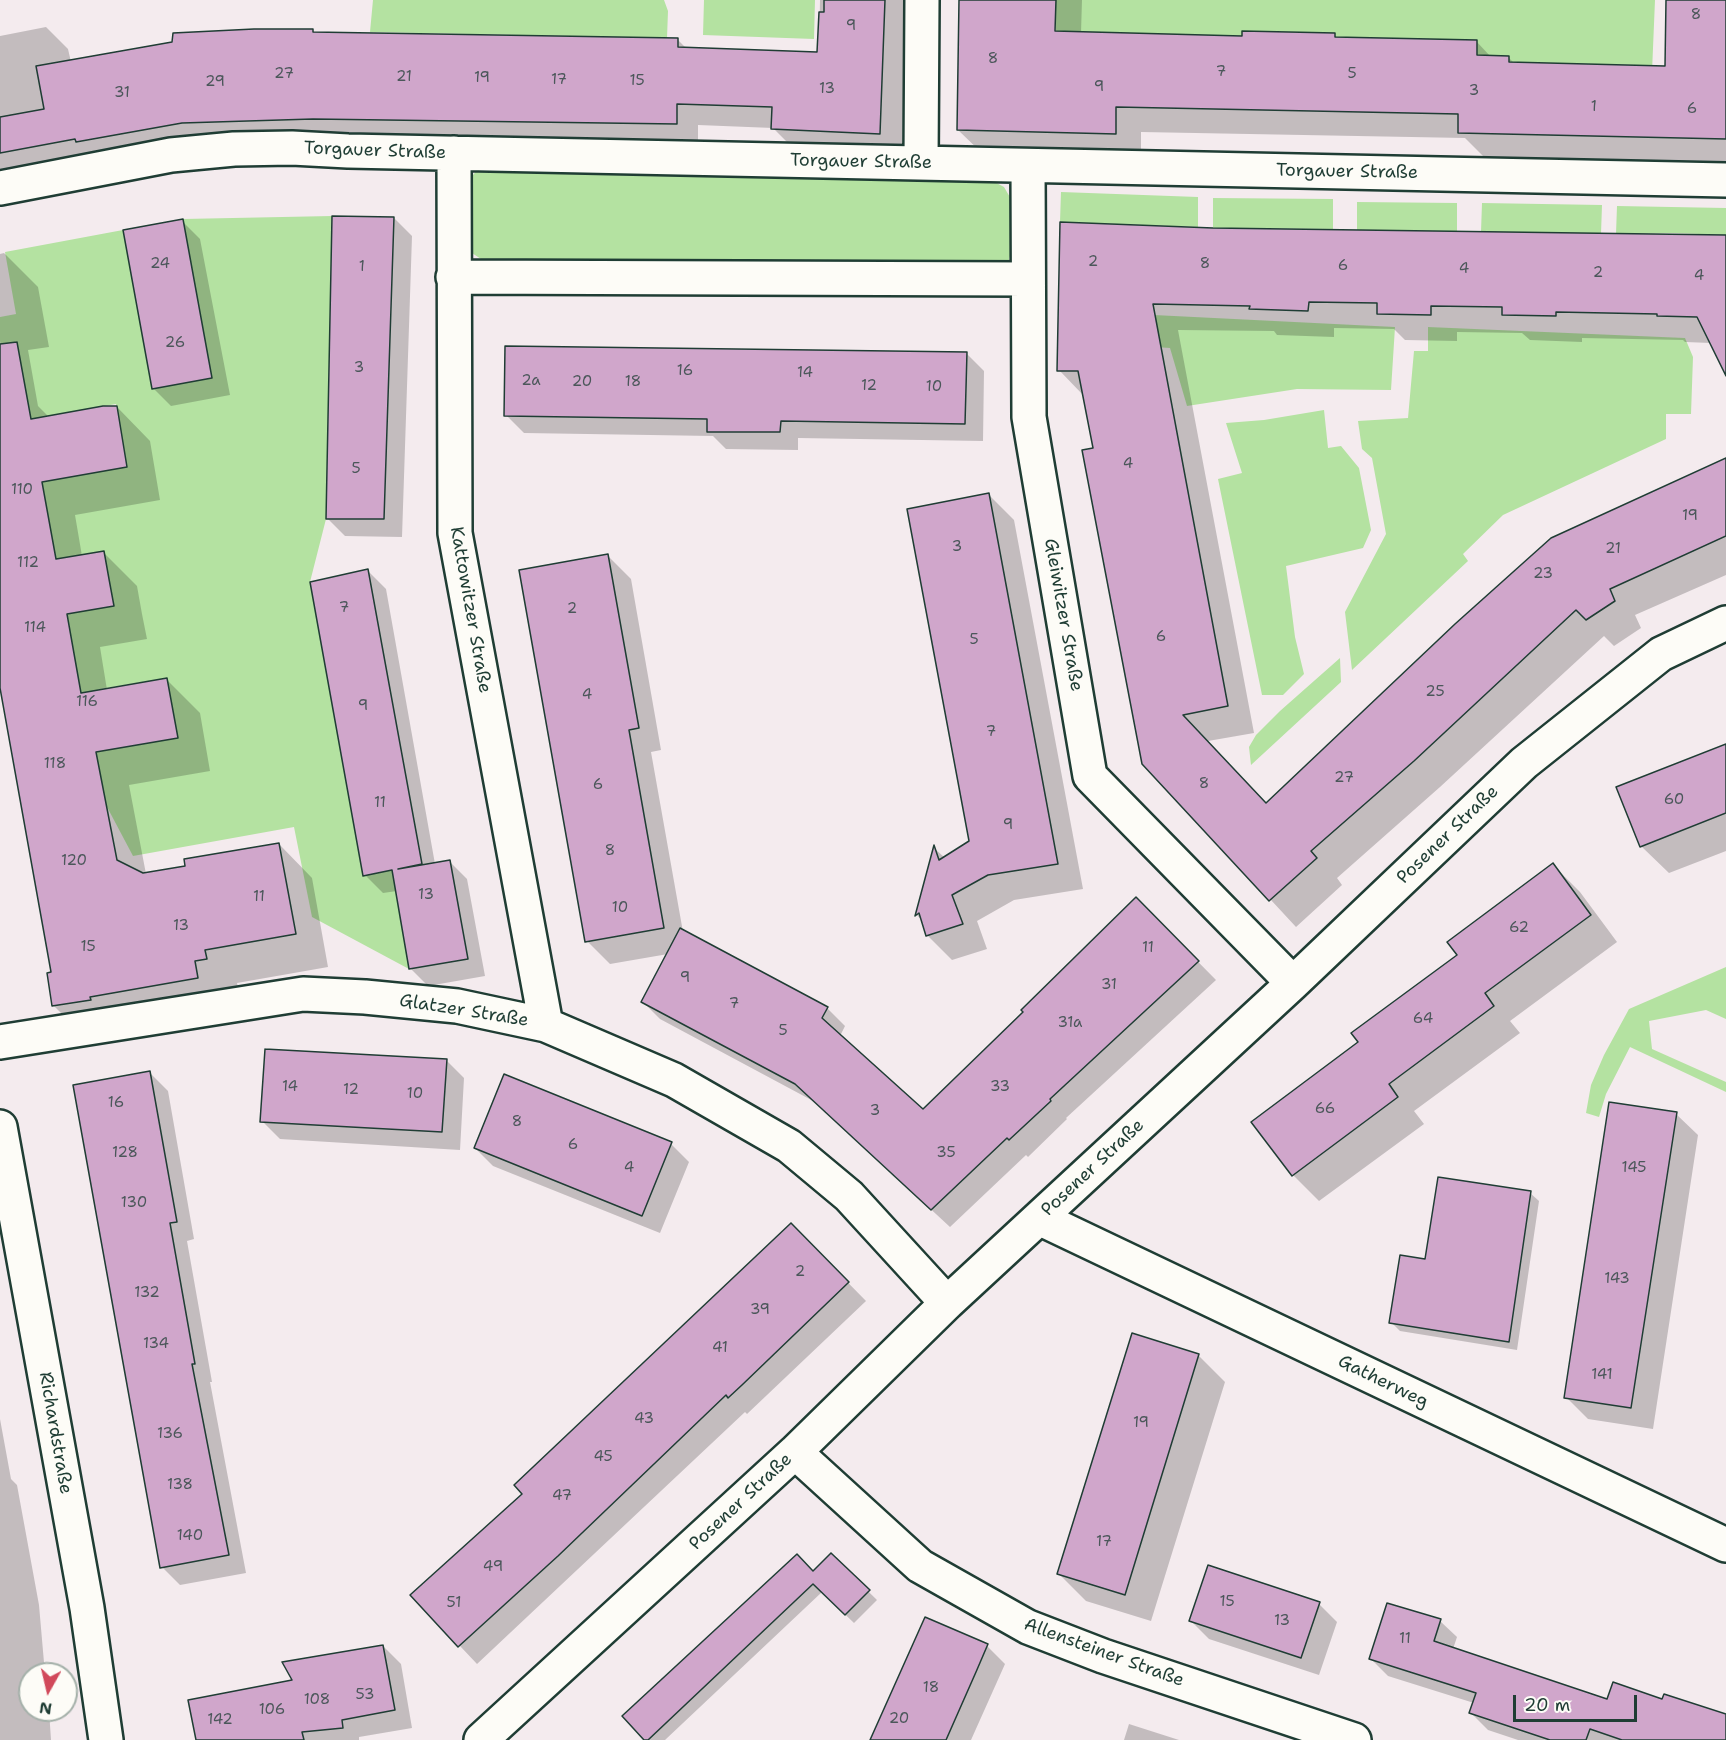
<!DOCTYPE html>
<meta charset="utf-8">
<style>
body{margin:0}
#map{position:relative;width:1726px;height:1740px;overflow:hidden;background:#f4ebee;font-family:"Shantell Sans",sans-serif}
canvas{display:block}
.north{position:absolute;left:18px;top:1662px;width:60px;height:60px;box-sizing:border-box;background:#fdfcf7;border:2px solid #a4b0a9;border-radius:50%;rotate:188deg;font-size:16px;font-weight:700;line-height:24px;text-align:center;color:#1f3d34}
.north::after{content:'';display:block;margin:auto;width:21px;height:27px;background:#d1495b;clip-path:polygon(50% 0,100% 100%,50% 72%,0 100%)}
.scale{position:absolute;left:1513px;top:1695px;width:124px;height:27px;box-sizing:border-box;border:3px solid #1f3d34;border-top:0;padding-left:8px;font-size:18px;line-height:21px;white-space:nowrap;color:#1f3d34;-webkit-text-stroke:4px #fdfcf7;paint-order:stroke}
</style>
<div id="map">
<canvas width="1726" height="1740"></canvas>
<div class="north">N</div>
<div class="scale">20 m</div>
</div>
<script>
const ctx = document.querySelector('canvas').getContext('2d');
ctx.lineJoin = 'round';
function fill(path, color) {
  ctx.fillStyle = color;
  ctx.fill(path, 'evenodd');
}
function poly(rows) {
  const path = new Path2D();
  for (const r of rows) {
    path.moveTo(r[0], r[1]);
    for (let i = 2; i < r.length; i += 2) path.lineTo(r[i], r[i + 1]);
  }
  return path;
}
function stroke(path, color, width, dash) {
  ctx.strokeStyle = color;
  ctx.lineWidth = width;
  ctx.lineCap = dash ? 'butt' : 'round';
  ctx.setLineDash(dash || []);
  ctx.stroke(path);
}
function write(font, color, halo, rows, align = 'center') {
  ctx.font = font + ' "Shantell Sans",sans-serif';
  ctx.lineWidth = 5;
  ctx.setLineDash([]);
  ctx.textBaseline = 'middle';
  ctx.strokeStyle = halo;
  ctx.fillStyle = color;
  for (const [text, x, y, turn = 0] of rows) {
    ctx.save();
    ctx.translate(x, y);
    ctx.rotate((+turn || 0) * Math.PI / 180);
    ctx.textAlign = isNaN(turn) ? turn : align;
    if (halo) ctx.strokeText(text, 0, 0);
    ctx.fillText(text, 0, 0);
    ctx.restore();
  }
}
const green = poly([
 [373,0,664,0,668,11,667,38,370,32],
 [704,0,815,0,814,39,703,35],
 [1056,0,1655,0,1652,72,1635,65,1551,63,1509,66,1509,56,1477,55,1477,40,1335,37,1334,33,1243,31,1242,36,1157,34,1056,37],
 [487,166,989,179,1004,187,1011,199,1011,253,1007,266,998,270,481,259,472,253,469,242,470,179,477,170],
 [1061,192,1198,197,1198,227,1060,222],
 [1213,198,1333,199,1333,229,1213,228],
 [1357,202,1457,203,1457,232,1357,230],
 [1482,203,1602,205,1601,234,1481,232],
 [1617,206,1726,208,1726,235,1672,233,1616,234],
 [332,216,326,519,310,582,363,876,392,870,409,969,312,917,294,827,133,856,106,805,97,806,93,752,167,678,100,689,81,697,66,606,78,612,114,606,109,578,104,551,57,568,42,480,59,479,127,467,116,404,48,416,32,424,28,401,8,385,0,341,0,317,16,314,5,252,123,230,152,389,212,378,183,219],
 [1154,315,1395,327,1391,390,1297,389,1187,406,1170,348,1155,347],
 [1428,327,1685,338,1693,357,1691,414,1666,414,1666,439,1503,515,1463,554,1468,561,1352,670,1345,612,1386,534,1372,458,1362,449,1358,421,1408,418,1414,351,1428,351],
 [1324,410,1328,448,1341,446,1359,468,1371,530,1363,548,1286,566,1295,637,1304,674,1283,695,1262,695,1218,479,1242,473,1226,423,1264,420],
 [1340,658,1341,682,1251,765,1249,747,1256,735,1280,711],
 [1726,967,1726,1019,1706,1010,1649,1021,1652,1049,1726,1082,1726,1092,1630,1047,1606,1094,1599,1117,1586,1113,1591,1085,1604,1055,1629,1009]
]);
const shadow = poly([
 [820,0,906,0,902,155,795,150,773,128,698,125,698,146,336,140,0,179,0,36,46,27,68,49,71,62,312,30,316,34,677,39,687,49,819,53],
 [961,0,1082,0,1081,33,1244,37,1334,35,1338,38,1476,41,1491,57,1508,57,1515,64,1666,67,1667,0,1726,0,1726,163,1485,158,1465,138,1141,132,1141,159,984,155,958,130],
 [394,218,412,236,402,537,345,536,327,518],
 [182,221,200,239,230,395,171,406,153,388],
 [1213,229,1726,237,1726,374,1711,343,1685,342,1683,340,1582,338,1582,342,1530,340,1522,333,1457,332,1457,341,1405,340,1394,329,1334,328,1334,337,1277,335,1274,331,1178,330,1254,733,1208,741,1267,805,1726,460,1726,575,1635,615,1641,628,1614,646,1604,636,1440,787,1337,878,1342,885,1296,927,1144,763,1095,449,1084,396,1059,370],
 [4,253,38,287,49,347,28,350,38,406,49,417,117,407,150,441,160,500,75,515,82,556,104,553,137,586,142,614,147,639,100,647,107,690,167,680,200,713,210,771,129,785,146,874,187,868,279,844,312,878,328,967,237,983,239,992,87,1039,54,1006,52,973,0,680,0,254],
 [966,353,984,371,983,441,798,438,798,450,726,449,713,436,524,433,506,415],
 [989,495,1014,520,1083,889,1014,900,977,921,987,949,952,960,927,935,923,922,917,915,934,848,945,858,970,842],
 [608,556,631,579,661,750,651,752,683,932,827,1008,845,1026,840,1036,923,1111,1025,1012,1136,899,1216,980,1066,1118,1067,1119,1028,1157,1026,1155,950,1227,815,1102,660,1019,642,1001,668,954,610,964,587,941],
 [368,571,386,589,435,864,449,861,467,879,485,976,428,986,410,968,397,891,383,893,365,875],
 [1726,745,1726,851,1669,873,1642,847,1618,788],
 [1553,865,1580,892,1617,942,1510,1021,1520,1033,1414,1111,1424,1124,1319,1201,1293,1175,1360,1043,1459,955],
 [446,1060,464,1078,460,1150,280,1139,262,1121],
 [150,1073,168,1091,194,1239,187,1241,212,1382,210,1382,246,1573,180,1585,162,1567],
 [504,1076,671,1144,689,1162,660,1233,493,1166,475,1148],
 [1676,1114,1698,1135,1653,1429,1588,1419,1566,1397],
 [1530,1193,1539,1201,1517,1350,1400,1331,1391,1322,1426,1261],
 [809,1243,866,1301,747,1414,745,1412,477,1664,412,1595],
 [1198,1355,1225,1382,1151,1621,1086,1601,1059,1574],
 [0,1419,11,1479,17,1485,39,1605,45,1674,30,1674,30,1710,49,1710,51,1740,0,1740],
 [831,1555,877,1600,854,1623,822,1592,665,1740,647,1740],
 [1319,1604,1337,1622,1319,1675,1209,1639,1191,1621],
 [926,1619,987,1646,1005,1664,971,1740,872,1740],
 [1440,1621,1457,1637,1453,1649,1608,1701,1663,1701,1726,1716,1726,1740,1518,1740,1488,1730,1471,1713,1474,1703,1388,1676,1371,1659],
 [383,1646,401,1664,412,1728,359,1737,359,1740,197,1740,294,1681],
 [1129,1724,1179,1740,1124,1740]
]);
const building = poly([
 [824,0,885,0,880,134,771,129,772,107,677,104,677,124,313,119,182,123,76,142,75,139,0,153,0,117,44,109,36,66,172,42,173,33,254,29,313,29,313,32,678,38,678,47,817,52,819,12,824,12,824,0],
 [959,0,1056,0,1055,31,1242,36,1242,31,1335,33,1335,37,1477,40,1477,55,1509,56,1509,62,1665,66,1666,0,1726,0,1726,139,1458,133,1458,114,1116,107,1116,134,957,130,959,0],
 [332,216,394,217,384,519,326,519,332,216],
 [183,219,212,378,152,389,123,230,183,219],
 [1060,222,1213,228,1726,235,1726,376,1697,317,1657,316,1657,314,1556,312,1556,316,1502,315,1502,307,1431,306,1431,315,1377,314,1377,303,1309,302,1308,311,1249,309,1250,306,1153,304,1228,706,1183,715,1266,803,1455,624,1551,538,1726,458,1726,536,1610,589,1615,601,1586,620,1576,610,1414,761,1311,851,1317,858,1269,901,1142,764,1082,450,1093,448,1078,371,1057,371,1060,222],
 [17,342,31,419,103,406,117,406,127,467,42,482,56,559,104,551,109,579,114,606,67,614,81,693,167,678,178,738,96,752,117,860,143,873,185,866,184,859,279,843,296,934,205,950,207,959,195,961,198,978,90,997,91,1000,52,1006,47,973,51,972,0,688,0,344,17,342],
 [505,346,967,352,965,424,781,421,780,432,707,432,707,419,504,416,505,346],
 [989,493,1058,864,988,875,952,895,963,924,926,936,919,913,915,916,934,845,939,860,969,841,907,509,989,493],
 [608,554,639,728,629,730,664,928,585,942,519,570,608,554],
 [368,569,422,864,398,869,450,860,468,959,409,969,392,870,363,876,310,582,368,569],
 [1726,744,1726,813,1640,847,1616,787,1726,744],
 [1553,863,1591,915,1485,993,1494,1006,1389,1084,1398,1097,1292,1176,1251,1122,1358,1042,1351,1033,1457,955,1447,942,1553,863],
 [1136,897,1199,961,1050,1099,1051,1101,1009,1140,1007,1138,931,1210,795,1084,641,1002,680,928,828,1007,822,1018,923,1109,1023,1012,1021,1010,1136,897],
 [265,1049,447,1059,442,1132,260,1122,265,1049],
 [150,1071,177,1222,170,1223,195,1364,192,1364,229,1555,160,1568,73,1085,150,1071],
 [504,1074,672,1142,642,1216,474,1148,504,1074],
 [1609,1102,1677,1112,1631,1408,1564,1398,1609,1102],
 [1438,1177,1531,1191,1509,1342,1389,1323,1400,1255,1425,1259,1438,1177],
 [791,1223,849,1282,742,1385,728,1398,726,1395,558,1556,458,1647,410,1595,522,1494,514,1485,791,1223],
 [1132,1333,1199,1354,1125,1595,1057,1574,1132,1333],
 [831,1553,870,1590,845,1615,813,1584,648,1740,644,1740,622,1716,797,1554,813,1571,831,1553],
 [1208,1565,1320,1602,1301,1658,1189,1621,1208,1565],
 [1387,1603,1441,1619,1434,1641,1607,1699,1613,1682,1662,1699,1664,1694,1726,1714,1726,1740,1622,1740,1590,1729,1586,1740,1550,1740,1469,1713,1476,1693,1369,1659,1387,1603],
 [925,1617,988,1644,976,1672,946,1740,870,1740,925,1617],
 [383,1645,395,1710,342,1720,343,1728,302,1732,304,1740,196,1740,188,1700,292,1680,282,1662,383,1645]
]);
const minor = poly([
 [454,153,455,533,546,1025],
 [921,163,922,0],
 [1028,166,1029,417,1090,776,1293,983],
 [0,188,171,155,234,149,292,148,348,151,1726,180],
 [453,277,1027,279],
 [0,1042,303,994,365,997,457,1006,546,1025,674,1080,789,1146,849,1196,947,1303],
 [0,1127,87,1608,106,1740],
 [1039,1218,1726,1545],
 [795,1452,920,1566,1028,1627,1103,1656,1354,1740],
 [481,1740,795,1452,947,1303,1293,983,1524,763,1661,654,1726,623]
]);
const numberNames = [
 ["8",1696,15],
 ["9",851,26],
 ["8",993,59],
 ["7",1221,72],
 ["27",284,74],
 ["5",1352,74],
 ["21",404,77],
 ["19",482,78],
 ["17",559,80],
 ["15",637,81],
 ["29",215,82],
 ["9",1099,87],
 ["13",827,89],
 ["3",1474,91],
 ["31",122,93],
 ["1",1594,107],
 ["6",1692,109],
 ["2",1093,262],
 ["24",160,264],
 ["8",1205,264],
 ["6",1343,266],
 ["1",362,267],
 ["4",1464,269],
 ["2",1598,273],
 ["4",1699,276],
 ["26",175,343],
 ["3",359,368],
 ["16",685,371],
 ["14",805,373],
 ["2a",531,381],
 ["20",582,382],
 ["18",633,382],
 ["12",869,386],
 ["10",934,387],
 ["4",1128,464],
 ["5",356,469],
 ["110",22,490],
 ["19",1690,516],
 ["3",957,547],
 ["21",1613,549],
 ["112",28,563],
 ["23",1543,574],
 ["7",344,608],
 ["2",572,609],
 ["114",35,628],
 ["6",1161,637],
 ["5",974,640],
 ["25",1435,692],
 ["4",587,695],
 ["116",87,702],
 ["9",363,706],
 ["7",991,732],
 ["118",55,764],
 ["27",1344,778],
 ["8",1204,784],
 ["6",598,785],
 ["60",1674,800],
 ["11",380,803],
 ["9",1008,825],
 ["8",610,851],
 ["120",74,861],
 ["13",426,895],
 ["11",259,897],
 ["10",620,908],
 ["13",181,926],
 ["62",1519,928],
 ["15",88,947],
 ["11",1148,948],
 ["9",685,978],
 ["31",1109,985],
 ["7",734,1004],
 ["64",1423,1019],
 ["31a",1070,1023],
 ["5",783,1031],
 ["14",290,1087],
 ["33",1000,1087],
 ["12",351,1090],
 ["10",415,1094],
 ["16",116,1103],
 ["66",1325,1109],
 ["3",875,1111],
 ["8",517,1122],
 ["6",573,1145],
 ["128",125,1153],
 ["35",946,1153],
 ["4",629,1168],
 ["145",1634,1168],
 ["130",134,1203],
 ["2",800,1272],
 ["143",1617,1279],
 ["132",147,1293],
 ["39",760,1310],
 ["134",156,1344],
 ["41",720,1348],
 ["141",1602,1375],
 ["43",644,1419],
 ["19",1141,1423],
 ["136",170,1434],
 ["45",603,1457],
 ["138",180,1485],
 ["47",562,1496],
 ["140",190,1536],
 ["17",1104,1542],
 ["49",493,1567],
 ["15",1227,1602],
 ["51",454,1603],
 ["13",1282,1621],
 ["11",1405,1639],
 ["18",931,1688],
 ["53",365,1695],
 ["108",317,1700],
 ["106",272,1710],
 ["20",899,1719],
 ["142",220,1720]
];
const streetNames = [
 ["Torgauer Straße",375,151,2],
 ["Torgauer Straße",861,162,1],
 ["Torgauer Straße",1347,172,1],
 ["Kattowitzer Straße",470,610,80],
 ["Gleiwitzer Straße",1063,615,80],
 ["Posener Straße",1448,835,-44],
 ["Glatzer Straße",464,1011,9],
 ["Posener Straße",1093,1168,-43],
 ["Gatherweg",1383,1382,26],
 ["Richardstraße",55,1433,80],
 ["Posener Straße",741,1502,-43],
 ["Allensteiner Straße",1104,1653,20]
];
fill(green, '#b4e2a1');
fill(shadow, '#0003');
fill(building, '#d0a6cb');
stroke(building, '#1f3d34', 1.5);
stroke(minor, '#1f3d34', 38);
stroke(minor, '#fdfcf7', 33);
write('15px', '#4b575a', null, numberNames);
write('18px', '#1f3d34', '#fdfcf7', streetNames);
</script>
